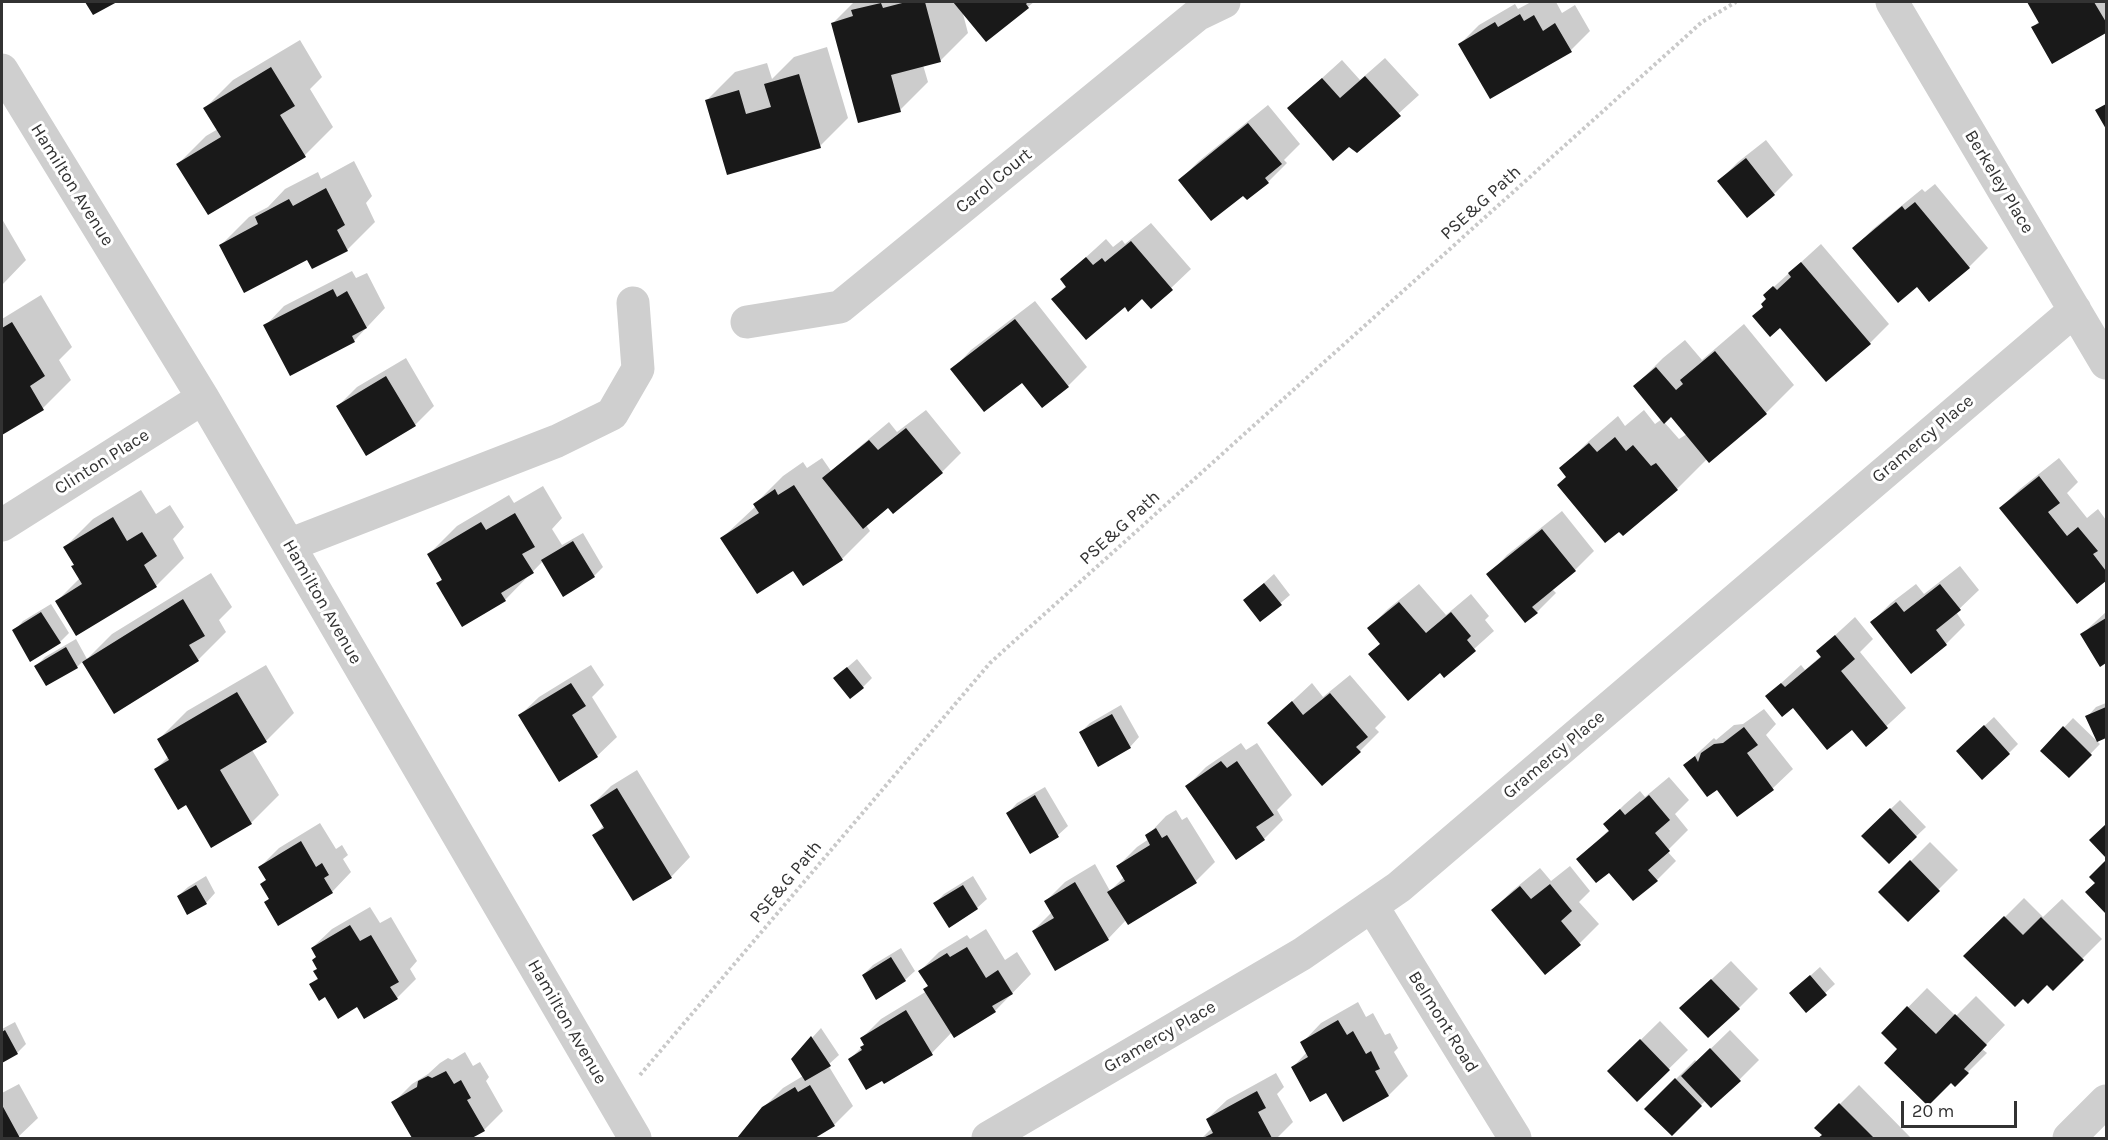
<!DOCTYPE html>
<style>
body{margin:0}
#map{position:relative;width:2108px;height:1140px;overflow:hidden;background:#fff;font-family:Karla,sans-serif}
canvas{display:block}
.frame{position:absolute;inset:0;border:3px solid #323232;pointer-events:none}
.scale{position:absolute;left:1901px;top:1101px;width:116px;height:27px;box-sizing:border-box;border:3px solid #323232;border-top:0;padding-left:8px;font-size:18px;line-height:21px;white-space:nowrap;color:#323232;-webkit-text-stroke:4px #fff;paint-order:stroke}
</style>
<div id="map">
<canvas width="2108" height="1140"></canvas>
<div class="frame"></div>
<div class="scale">20 m</div>
</div>
<script>
const ctx = document.querySelector('canvas').getContext('2d');
ctx.lineJoin = 'round';
function fill(path, color) {
  ctx.fillStyle = color;
  ctx.fill(path, 'evenodd');
}
function poly(rows) {
  const path = new Path2D();
  for (const r of rows) {
    path.moveTo(r[0], r[1]);
    for (let i = 2; i < r.length; i += 2) path.lineTo(r[i], r[i + 1]);
  }
  return path;
}
function stroke(path, color, width, dash) {
  ctx.strokeStyle = color;
  ctx.lineWidth = width;
  ctx.lineCap = dash ? 'butt' : 'round';
  ctx.setLineDash(dash || []);
  ctx.stroke(path);
}
function write(font, color, halo, rows, align = 'center') {
  ctx.font = font + ' Karla,sans-serif';
  ctx.lineWidth = 6;
  ctx.setLineDash([]);
  ctx.textBaseline = 'middle';
  ctx.strokeStyle = halo;
  ctx.fillStyle = color;
  for (const [text, x, y, turn = 0] of rows) {
    ctx.save();
    ctx.translate(x, y);
    ctx.rotate((+turn || 0) * Math.PI / 180);
    ctx.textAlign = isNaN(turn) ? turn : align;
    if (halo) ctx.strokeText(text, 0, 0);
    ctx.fillText(text, 0, 0);
    ctx.restore();
  }
}
const shadow = poly([
 [854,2,1034,2,986,40,962,10,968,33,940,61,923,65,928,82,900,110,833,23],
 [1531,2,1556,2,1562,13,1575,5,1590,31,1571,50,1491,97,1460,44,1479,25,1515,4,1518,9],
 [2028,2,2106,2,2106,31,2053,61,2033,28,2039,21],
 [300,40,322,77,310,89,333,127,305,155,178,164,206,136,218,129,205,108,233,80],
 [827,47,848,118,820,146,707,100,735,72,767,63,772,79,794,57],
 [1385,58,1419,95,1357,151,1289,108,1342,60,1360,80],
 [1268,105,1300,144,1284,160,1287,163,1268,182,1243,193,1180,180,1199,161],
 [1766,140,1793,175,1774,194,1719,181,1738,162],
 [354,161,372,196,366,203,375,222,347,250,313,267,308,258,221,245,249,217,268,207,285,189,318,172,321,179],
 [1935,184,1988,248,1969,267,1929,300,1917,285,1854,248,1873,229,1922,189,1925,192],
 [2,219,26,260,2,285],
 [1151,223,1191,269,1151,307,1143,297,1125,305,1053,299,1067,285,1062,279,1106,239,1113,247,1122,240,1125,244],
 [1821,244,1889,324,1870,343,1764,306,1768,299,1765,295],
 [352,271,356,278,367,273,385,308,354,341,265,326,284,306],
 [41,295,72,347,59,360,71,380,43,408,2,433,2,319],
 [1035,301,1087,367,1068,386,952,370,971,350],
 [1744,324,1794,385,1766,413,1707,459,1677,489,1623,533,1561,469,1589,441,1618,416,1625,426,1644,410,1655,424,1662,419,1635,386,1663,358,1685,340,1702,360],
 [1671,415,1687,434,1679,439,1664,422],
 [406,358,434,406,415,425,338,406,357,387],
 [926,410,961,453,942,472,889,506,866,525,870,531,842,559,794,569,722,538,756,506,755,504,783,476,803,462,807,468,822,458,831,471,889,422,897,432],
 [2059,458,2078,482,2067,493,2087,518,2098,509,2106,520,2106,579,2078,602,2001,508,2020,489],
 [543,486,562,518,552,529,562,545,583,533,603,567,594,576,543,561,505,600,438,583,443,578,429,554,457,526,509,495,514,503],
 [141,490,156,514,170,505,184,527,173,539,184,558,156,586,76,634,57,601,80,578,75,564,65,547,93,519],
 [1562,511,1594,551,1575,570,1552,589,1556,593,1537,612,1488,575,1507,555],
 [1960,566,1979,590,1956,612,1965,625,1946,644,1911,671,1872,622,1891,603,1916,584,1924,594],
 [211,573,232,607,219,620,226,632,198,660,115,712,83,661,77,667,36,666,45,657,76,639,87,659,112,634],
 [1274,574,1290,595,1261,620,1245,600],
 [1419,584,1446,615,1471,594,1489,616,1485,620,1494,631,1444,676,1440,671,1370,654,1381,643,1369,628,1388,609],
 [51,604,69,633,60,642,14,631,23,621],
 [2106,612,2106,661,2101,665,2082,634],
 [1855,617,1873,639,1860,652,1906,708,1866,745,1852,727,1767,696,1801,665,1805,670,1821,656,1818,651],
 [857,659,872,678,863,687,835,678],
 [266,665,294,713,266,741,252,750,279,795,251,823,186,803,156,769,169,756,159,739,187,711],
 [591,665,604,685,592,697,617,737,597,756,519,716,539,697],
 [1350,675,1386,717,1375,728,1379,732,1360,751,1269,723,1312,683,1323,697],
 [2106,703,2106,736,2098,740,2087,717,2096,707],
 [1121,705,1139,737,1130,747,1081,732,1090,723],
 [1764,709,1776,724,1766,735,1793,769,1773,788,1738,815,1717,788,1685,765,1714,738,1716,740,1734,725,1743,724],
 [1994,717,2018,744,2009,753,1967,742],
 [2073,718,2100,744,2069,776,2042,751],
 [1241,743,1246,750,1257,743,1292,795,1277,810,1283,820,1264,839,1236,858,1187,786,1206,767],
 [637,770,690,857,671,877,634,899,594,835,604,825,592,805,611,786],
 [1669,777,1689,800,1675,814,1688,830,1667,851,1676,861,1657,880,1609,871,1578,859,1610,829,1605,824,1624,805,1640,791,1645,797],
 [1045,787,1068,826,1058,835,1030,852,1008,813,1017,803],
 [1900,800,1926,827,1889,862,1863,836],
 [1176,810,1182,820,1187,817,1215,862,1196,881,1128,923,1126,920,1108,939,1033,931,1052,912,1046,901,1065,882,1095,864,1110,891,1124,877,1118,866,1137,847,1149,839,1147,836,1166,816],
 [320,823,336,849,342,845,348,855,343,859,351,872,332,892,265,902,270,898,267,879,260,867,279,848],
 [1930,842,1958,870,1908,920,1880,892],
 [2106,861,2106,912,2087,892,2097,883,2091,877],
 [1570,866,1590,891,1579,902,1599,924,1580,943,1493,910,1512,891,1540,868,1551,881],
 [206,876,215,893,206,903,178,896,188,887],
 [973,876,987,899,977,908,935,903,944,894],
 [2024,898,2043,917,2062,899,2102,939,2052,989,2047,983,1966,956],
 [370,907,380,923,391,917,417,961,410,969,416,979,397,998,357,1005,326,995,311,984,319,977,317,957,312,948,332,929],
 [986,929,1005,960,1017,952,1031,974,995,1011,952,1032,932,1053,850,1059,865,1044,862,1038,881,1019,927,991,929,985,920,971,939,952,967,935,970,939],
 [901,948,915,971,905,980,863,975,873,965],
 [1731,961,1758,989,1739,1008,1681,1008],
 [1820,967,1835,984,1807,1010,1801,984],
 [1927,988,1956,1016,1976,996,2005,1025,1982,1049,1987,1053,1955,1085,1899,1049,1883,1033],
 [1358,1002,1366,1017,1373,1013,1385,1035,1390,1033,1398,1048,1394,1052,1408,1076,1389,1095,1344,1120,1327,1091,1293,1067,1307,1052,1302,1043,1321,1023],
 [1660,1021,1688,1050,1637,1100,1609,1071],
 [15,1022,26,1044,17,1053,2,1062,2,1029],
 [821,1028,839,1055,828,1065,853,1106,834,1125,812,1138,739,1138,763,1108,783,1088,803,1076,793,1059],
 [1730,1030,1759,1060,1740,1079,1706,1100,1672,1134,1646,1109,1695,1060,1697,1062],
 [465,1052,473,1066,480,1062,489,1077,486,1081,503,1111,484,1130,469,1138,411,1138,413,1137,393,1103,412,1084,428,1074,440,1063,448,1058,452,1060],
 [1276,1073,1284,1087,1277,1094,1293,1122,1277,1138,1202,1138,1212,1128,1207,1119,1227,1100],
 [19,1084,38,1118,17,1138,2,1138,2,1093],
 [1859,1085,1911,1138,1820,1138,1824,1135,1835,1109]
]);
const building = poly([
 [85,2,117,2,93,15],
 [906,2,925,2,941,62,891,75,901,112,858,123,831,23,853,16,851,10,881,3,883,8],
 [953,2,1028,2,1026,4,1029,8,986,42],
 [2027,2,2094,2,2106,22,2106,33,2052,64,2031,27,2039,23],
 [1520,14,1524,21,1534,15,1543,31,1555,23,1572,52,1490,99,1458,44,1495,22,1498,27],
 [271,67,295,106,280,115,306,157,208,215,176,164,221,137,203,108],
 [799,74,821,148,727,175,705,100,739,90,746,114,771,107,764,84],
 [1365,76,1401,116,1357,153,1349,147,1333,161,1287,108,1322,78,1340,98],
 [2106,104,2106,129,2095,110],
 [1248,123,1282,164,1265,178,1269,183,1247,200,1243,196,1211,221,1178,180],
 [1746,158,1775,195,1747,218,1717,181],
 [326,188,345,225,337,230,348,251,312,269,307,260,244,293,219,245,258,224,255,217,289,199,293,206],
 [1915,202,1970,268,1929,302,1917,287,1898,303,1852,248,1902,206,1905,210],
 [1131,241,1173,290,1151,309,1142,299,1128,312,1125,307,1086,340,1051,299,1066,287,1060,279,1086,257,1093,265,1102,258,1105,262],
 [1801,262,1871,344,1826,382,1780,328,1770,337,1752,316,1763,307,1761,304,1766,299,1763,295,1773,286,1777,290,1791,277,1788,273],
 [333,289,337,297,347,291,367,328,352,336,355,342,290,376,263,325],
 [1015,319,1069,387,1042,408,1022,383,984,412,950,369],
 [12,322,45,376,30,386,44,410,2,435,2,328],
 [1715,351,1767,414,1709,463,1671,417,1664,424,1633,386,1656,367,1676,390,1683,384,1680,380],
 [386,376,416,426,366,456,336,406],
 [906,428,943,473,893,514,888,508,863,529,822,478,869,440,878,450],
 [1615,437,1626,451,1633,445,1651,466,1656,463,1678,490,1623,536,1619,532,1605,543,1557,485,1566,477,1559,468,1589,443,1597,452],
 [2039,476,2060,503,2048,512,2067,536,2078,527,2098,551,2093,554,2106,571,2106,581,2077,604,1999,508],
 [794,485,843,560,803,586,793,571,757,594,720,538,759,513,753,504,775,489,778,495],
 [515,513,535,547,522,554,534,573,501,593,506,601,462,627,436,583,442,580,427,554,481,522,486,530],
 [113,517,127,541,142,532,157,556,144,565,157,587,76,636,55,601,82,584,71,566,74,565,63,547],
 [1542,529,1576,571,1532,607,1538,613,1525,623,1486,574],
 [573,541,595,577,563,597,541,560],
 [1264,583,1282,605,1260,622,1243,600],
 [1940,584,1961,610,1936,630,1947,645,1911,674,1870,622,1896,602,1904,612],
 [183,599,205,636,189,645,199,661,114,714,82,662],
 [1399,602,1426,633,1451,612,1471,636,1467,640,1476,651,1444,678,1440,673,1408,701,1368,654,1380,644,1367,628],
 [41,612,61,643,30,662,12,630],
 [2106,618,2106,663,2100,667,2080,634],
 [1835,635,1855,659,1841,671,1888,728,1866,747,1852,730,1827,750,1793,708,1782,717,1765,696,1781,683,1785,687,1821,657,1816,651],
 [66,647,78,668,46,686,34,666],
 [847,667,864,688,850,699,833,678],
 [571,683,586,706,572,715,598,757,559,782,518,715],
 [237,692,267,742,220,770,252,824,211,848,186,805,178,810,154,769,169,760,157,739],
 [1330,693,1368,737,1356,747,1361,752,1322,786,1267,723,1292,701,1303,715],
 [2106,707,2106,738,2097,742,2085,716],
 [1112,714,1131,748,1098,767,1079,732],
 [1984,725,2010,754,1982,780,1956,751],
 [2063,726,2092,755,2069,778,2040,751],
 [1744,727,1758,745,1747,753,1774,790,1737,817,1717,790,1707,797,1683,765,1695,756,1698,762,1701,753,1714,744,1723,743],
 [1221,761,1227,768,1237,761,1274,815,1256,827,1265,840,1236,860,1185,786],
 [617,788,672,878,633,901,592,835,604,828,590,805],
 [1035,795,1059,837,1030,854,1006,813],
 [1649,795,1670,820,1655,833,1670,851,1648,870,1658,881,1633,901,1609,873,1596,883,1576,859,1609,831,1603,824,1620,809,1625,815],
 [1890,808,1917,837,1889,864,1861,836],
 [2106,824,2106,858,2089,840],
 [1156,828,1162,838,1167,835,1197,883,1128,925,1107,892,1125,881,1116,866,1150,845,1145,835],
 [301,841,316,867,322,863,329,875,324,878,333,893,278,926,264,902,269,899,260,884,266,880,258,867],
 [1910,860,1940,891,1908,922,1878,892],
 [2106,860,2106,914,2085,892,2095,883,2089,877],
 [1075,882,1109,940,1055,971,1032,931,1054,918,1044,901],
 [1550,884,1572,911,1561,921,1581,945,1545,975,1491,910,1520,886,1531,899],
 [196,885,207,904,187,915,177,896],
 [963,885,978,909,949,928,933,903],
 [2004,916,2023,935,2041,917,2084,960,2053,991,2047,985,2028,1004,2023,999,2015,1007,1963,956],
 [350,925,360,941,371,935,399,982,390,987,398,999,364,1019,357,1007,338,1019,325,997,319,1001,309,984,318,979,313,971,317,969,312,960,316,957,311,948],
 [967,947,986,978,998,970,1013,994,992,1006,996,1012,954,1038,923,989,928,986,918,971,947,953,950,957],
 [891,957,906,981,876,1000,862,975],
 [1810,975,1827,995,1806,1013,1789,993],
 [1711,979,1740,1009,1708,1038,1679,1008],
 [1907,1006,1936,1034,1955,1014,1987,1045,1964,1069,1969,1073,1955,1087,1951,1083,1928,1106,1884,1063,1897,1049,1881,1033],
 [906,1010,933,1055,884,1084,882,1081,866,1090,848,1059,862,1050,860,1047,864,1045,860,1038],
 [1338,1020,1347,1035,1353,1031,1366,1054,1371,1051,1380,1069,1375,1071,1389,1096,1343,1122,1326,1093,1310,1102,1291,1067,1308,1057,1300,1042],
 [5,1030,18,1054,2,1063,2,1032],
 [811,1036,831,1066,805,1081,791,1059],
 [1640,1039,1670,1070,1637,1102,1607,1071],
 [1710,1048,1741,1081,1711,1108,1681,1076],
 [446,1071,454,1084,461,1080,471,1098,467,1100,485,1131,472,1138,412,1138,391,1102,417,1087,418,1081,428,1076,432,1078],
 [1675,1078,1702,1106,1672,1136,1644,1109],
 [810,1085,835,1126,815,1138,737,1138,762,1107,795,1087,798,1092],
 [1257,1091,1266,1108,1258,1112,1272,1138,1203,1138,1213,1133,1206,1119],
 [1839,1103,1874,1138,1818,1138,1822,1135,1814,1128],
 [2,1105,20,1138,2,1138]
]);
const path = poly([
 [640,1075,990,663,1702,22,1736,2]
]);
const minor = poly([
 [1892,2,2106,363],
 [2,70,203,398,635,1138],
 [747,322,840,307,1197,15,1224,2],
 [2,525,203,398],
 [289,545,557,441,612,414,638,369,633,303],
 [1372,906,1515,1138],
 [988,1138,1302,954,1399,887,2075,310],
 [2069,1138,2106,1101]
]);
const streetNames = [
 ["Carol Court",994,181,-39],
 ["Berkeley Place",1999,182,59],
 ["Hamilton Avenue",72,185,58],
 ["PSE&G Path",1481,203,-42],
 ["Gramercy Place",1923,439,-40],
 ["Clinton Place",102,462,-32],
 ["PSE&G Path",1120,528,-42],
 ["Hamilton Avenue",322,602,60],
 ["Gramercy Place",1554,755,-40],
 ["PSE&G Path",786,882,-50],
 ["Hamilton Avenue",567,1022,60],
 ["Belmont Road",1443,1022,58],
 ["Gramercy Place",1160,1037,-30]
];
fill(shadow, '#0003');
fill(building, '#191919');
stroke(path, '#c9c9c9', 4, [3, 3]);
stroke(minor, '#cfcfcf', 33);
write('18px', '#323232', '#fff', streetNames);
</script>
